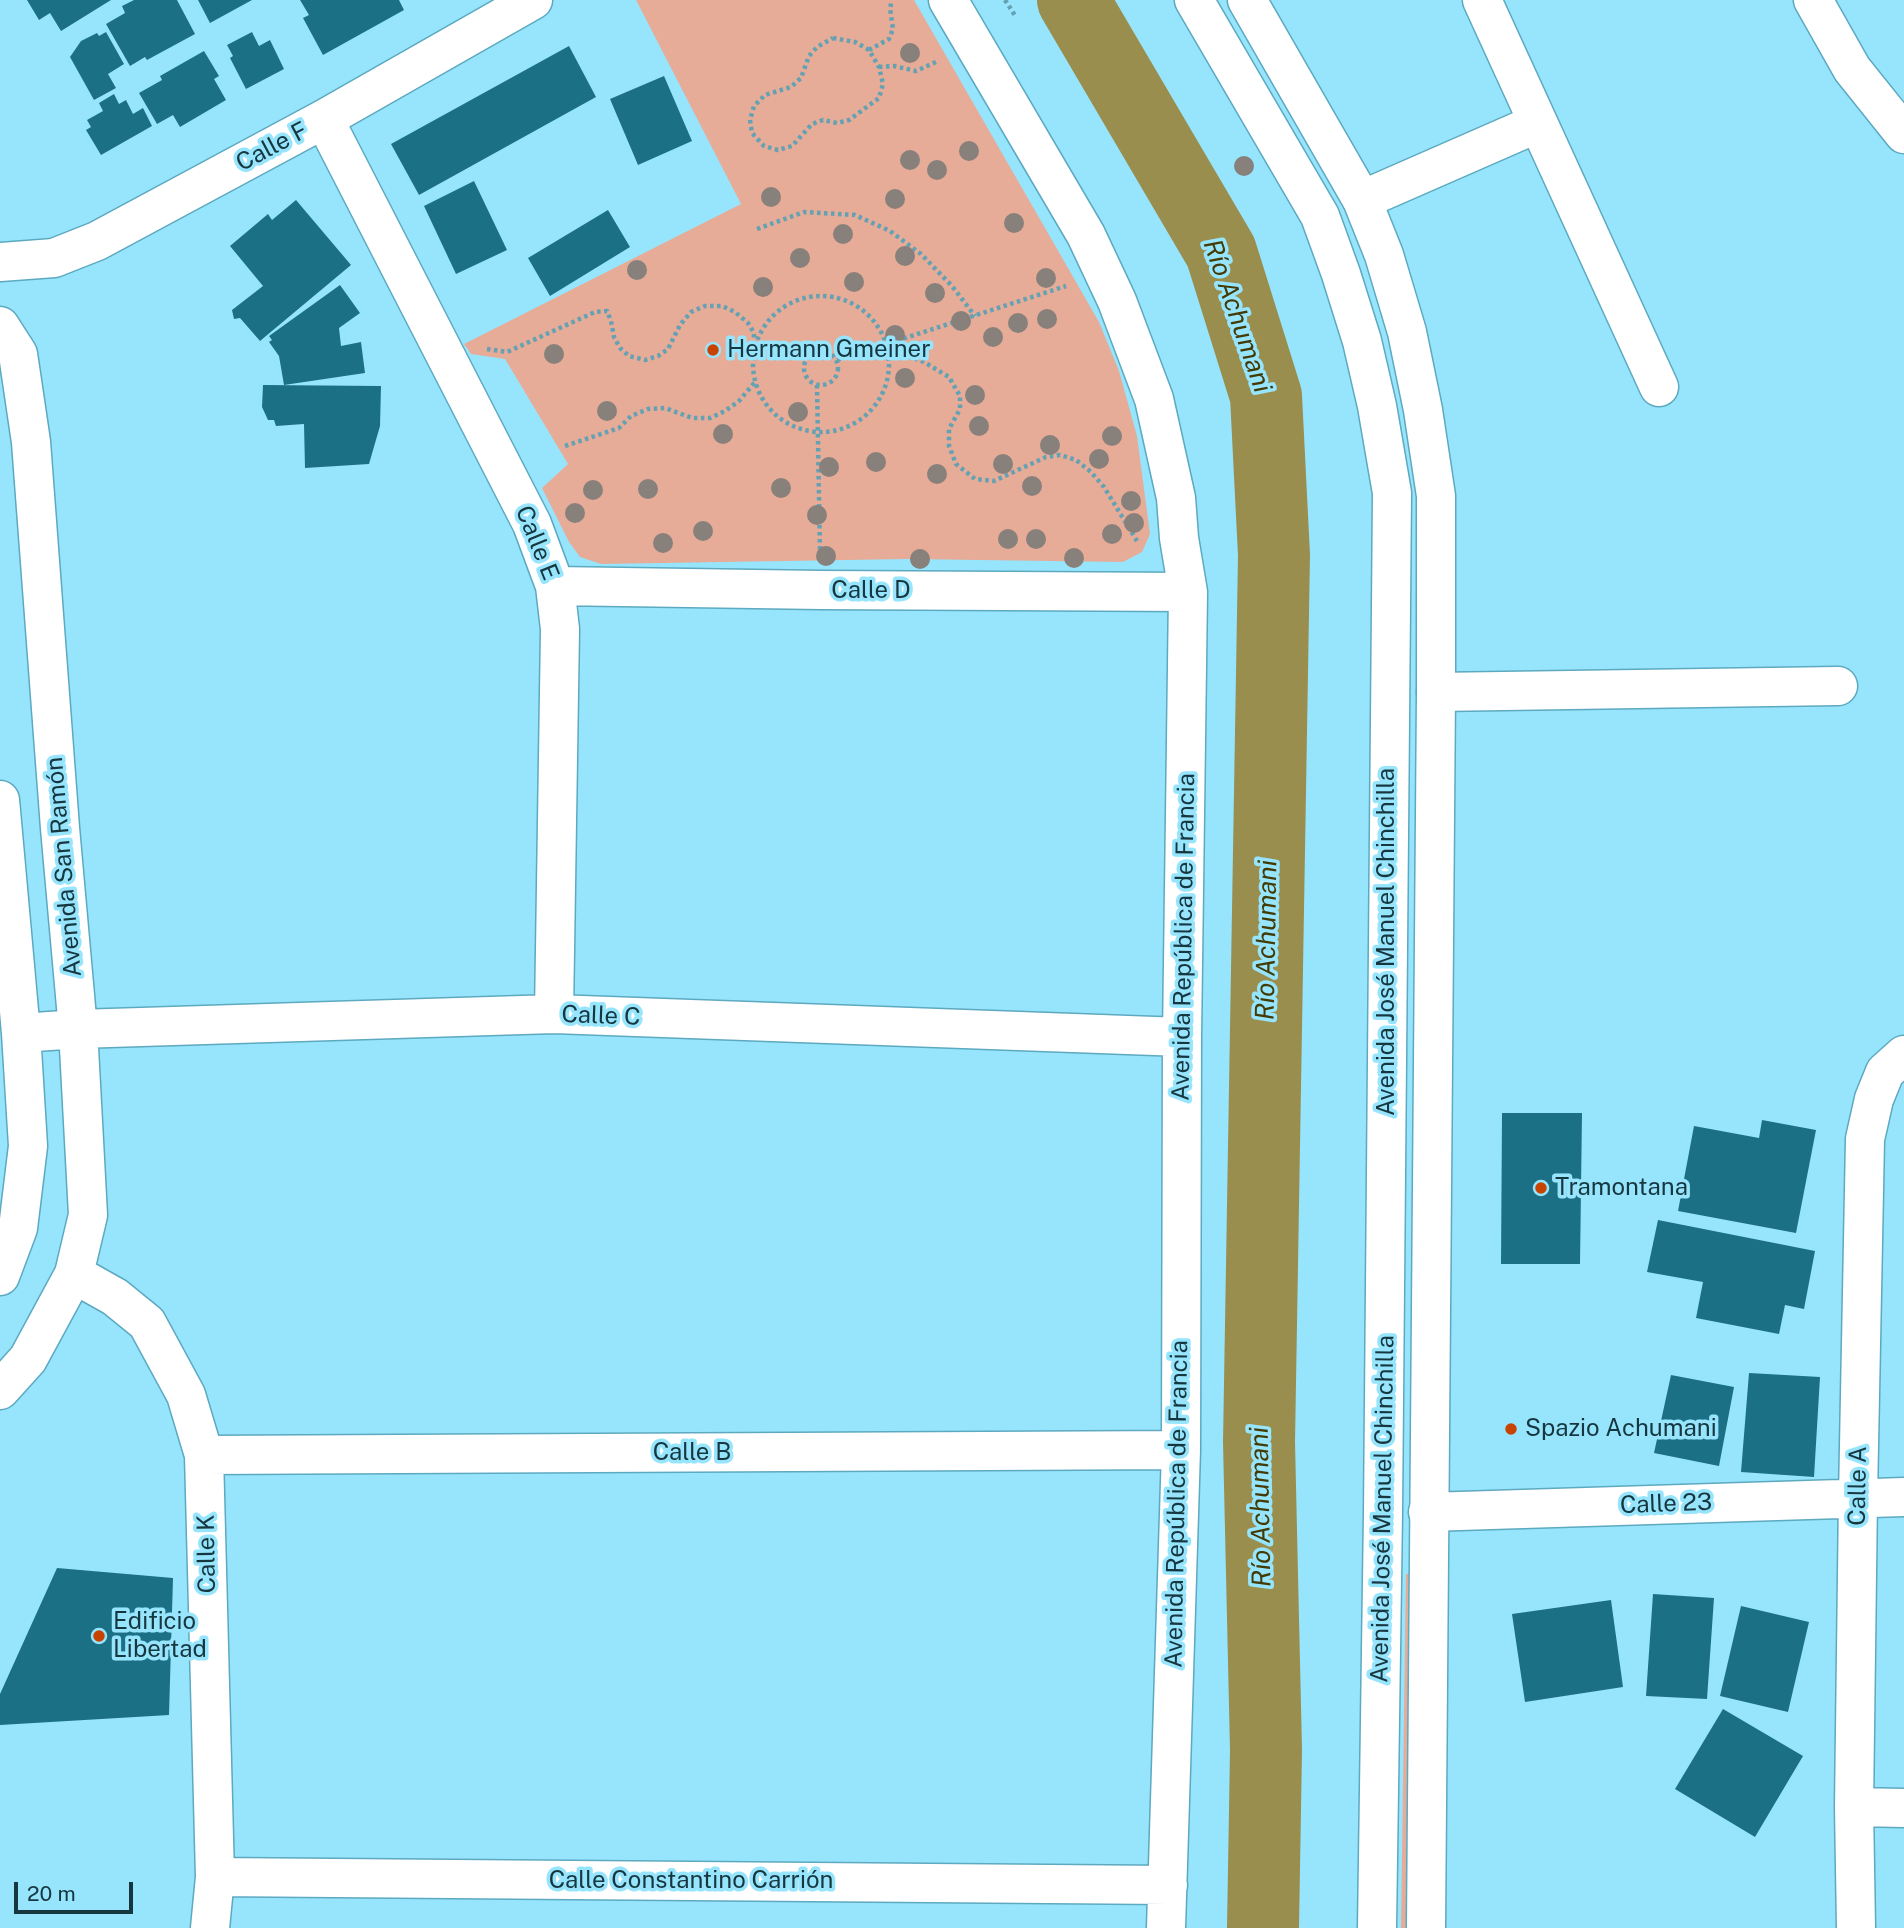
<!DOCTYPE html>
<meta charset="utf-8">
<style>
body{margin:0}
#map{position:relative;width:1904px;height:1928px;overflow:hidden;background:#97e5fd;font-family:"Public Sans",sans-serif}
canvas{display:block}
.scale{position:absolute;left:14px;top:1882px;width:119px;height:32px;box-sizing:border-box;border:4px solid #163740;border-top:0;padding-left:9px;font-size:21px;line-height:24px;white-space:nowrap;color:#163740;-webkit-text-stroke:5px #97e5fd;paint-order:stroke}
</style>
<div id="map">
<canvas width="1904" height="1928"></canvas>
<div class="scale">20 m</div>
</div>
<script>
const ctx = document.querySelector('canvas').getContext('2d');
ctx.lineJoin = 'round';
function fill(path, color) {
  ctx.fillStyle = color;
  ctx.fill(path, 'evenodd');
}
function poly(rows) {
  const path = new Path2D();
  for (const r of rows) {
    if (r.length === 3) {
      path.moveTo(r[0] + r[2], r[1]);
      path.arc(r[0], r[1], r[2], 0, 2 * Math.PI);
      continue;
    }
    path.moveTo(r[0], r[1]);
    for (let i = 2; i < r.length; i += 2) path.lineTo(r[i], r[i + 1]);
  }
  return path;
}
function stroke(path, color, width, dash) {
  ctx.strokeStyle = color;
  ctx.lineWidth = width;
  ctx.lineCap = dash ? 'butt' : 'round';
  ctx.setLineDash(dash || []);
  ctx.stroke(path);
}
function write(font, color, halo, rows, align = 'center') {
  ctx.font = font + ' "Public Sans",sans-serif';
  ctx.lineWidth = 7;
  ctx.setLineDash([]);
  ctx.textBaseline = 'middle';
  ctx.strokeStyle = halo;
  ctx.fillStyle = color;
  for (const [text, x, y, turn = 0] of rows) {
    ctx.save();
    ctx.translate(x, y);
    ctx.rotate((+turn || 0) * Math.PI / 180);
    ctx.textAlign = isNaN(turn) ? turn : align;
    if (halo) ctx.strokeText(text, 0, 0);
    ctx.fillText(text, 0, 0);
    ctx.restore();
  }
}
const green = poly([
 [636,0,914,0,1099,322,1119,371,1137,436,1150,534,1142,552,1123,562,907,559,601,564,580,557,569,542,542,488,568,464,505,359,471,354,464,344,741,204],
 [1406,1574,1411,1574,1406,1928,1401,1928]
]);
const river = poly([
 [1073,0,1221,252,1266,396,1274,555,1259,1442,1266,1750,1263,1928]
]);
const building = poly([
 [27,0,111,0,61,31,50,13,39,20],
 [134,0,177,0,195,34,147,60,145,57,130,66,106,24,125,13,122,6],
 [198,0,252,0,210,23],
 [300,0,399,0,404,10,323,55,303,18,309,15],
 [106,32,124,64,108,74,116,88,94,100,70,57,81,41,97,33,99,36],
 [252,32,259,46,270,40,284,69,246,89,230,58,233,56,227,45],
 [569,46,596,97,419,195,391,144],
 [204,51,219,76,214,79,226,100,180,127,173,115,157,124,139,93,162,80,160,76],
 [664,76,692,141,638,165,610,99],
 [114,94,119,104,126,100,133,114,143,108,152,126,101,155,86,130,91,127,87,120,103,111,99,103],
 [474,181,507,250,456,274,424,206],
 [296,200,351,265,260,341,240,318,234,319,232,310,263,286,230,246,268,214,272,220],
 [608,210,630,247,550,296,528,258],
 [340,285,360,313,339,328,341,346,361,342,365,373,284,385,279,356,269,342,272,340,269,336],
 [263,385,381,386,380,426,369,464,305,468,304,424,276,426,274,420,268,420,262,407],
 [1502,1113,1582,1113,1580,1264,1501,1264],
 [1762,1120,1816,1130,1796,1233,1678,1211,1694,1126,1759,1138],
 [1658,1220,1815,1251,1804,1309,1785,1305,1779,1334,1696,1318,1703,1282,1647,1272],
 [1749,1373,1820,1377,1814,1477,1741,1472],
 [1671,1375,1734,1387,1719,1466,1654,1453],
 [57,1568,173,1578,169,1715,0,1725,0,1694],
 [1653,1594,1714,1598,1707,1699,1646,1696],
 [1611,1600,1623,1687,1525,1702,1512,1614],
 [1741,1606,1809,1622,1788,1712,1720,1696],
 [1723,1709,1803,1756,1755,1837,1675,1789]
]);
const path = poly([
 [1005,0,1016,17],
 [833,38,855,42,869,50,879,67,883,84,879,98,849,120,837,123,823,120,812,124,792,146,778,150,764,146,752,133,750,120,754,106,765,95,791,87,801,78,809,56,817,47,833,38],
 [869,50,889,39,893,29,890,8,892,0],
 [879,67,894,66,916,71,938,61],
 [757,229,804,212,855,215,890,231,921,254,952,286,975,316],
 [821,364,68],
 [487,349,507,352,595,312,607,311,611,321,614,337,620,348,629,356,645,360,658,356,668,349,680,325,691,312,705,306,722,306,735,312,748,323,754,333,754,345],
 [888,349,924,362,949,377,960,396,960,409,949,429,949,446,956,464,975,479,994,481,1046,457,1060,455,1076,460,1091,472,1104,487,1137,541],
 [821,368,17],
 [837,360,1066,286],
 [817,385,820,552],
 [565,446,619,428,631,416,648,409,665,408,692,418,710,418,725,411,739,401,755,382]
]);
const minor = poly([
 [948,0,1086,235,1117,301,1154,399,1176,498,1179,538,1188,592,1182,1037,1181,1450,1166,1928],
 [1482,0,1659,387],
 [1813,0,1852,69,1904,134],
 [324,119,532,524,555,586,560,629,554,1014],
 [1362,200,1538,123],
 [0,262,54,258,97,241,324,119,533,0],
 [0,326,18,354,31,442,60,828,78,1029,88,1215,74,1274,28,1359,0,1390],
 [555,586,821,590,1188,592],
 [1436,692,1838,686],
 [0,800,21,1033,28,1146,18,1228,0,1276],
 [21,1033,78,1029,554,1014,1182,1037],
 [74,1274,115,1297,147,1323,186,1395,204,1455,215,1877,210,1928],
 [204,1455,1181,1450],
 [1428,1512,1904,1497],
 [1854,1807,1904,1808],
 [215,1877,1168,1885],
 [1856,1928,1854,1807,1858,1497,1865,1139,1874,1099,1885,1072,1904,1055]
]);
const major = poly([
 [1194,0,1320,216,1341,274,1362,341,1377,406,1392,493,1383,1512,1377,1928],
 [1247,0,1362,200,1384,255,1407,332,1423,410,1436,496,1436,692,1426,1928]
]);
const trees = [
 [910,53],
 [969,151],
 [910,160],
 [1244,166],
 [937,170],
 [771,197],
 [895,199],
 [1014,223],
 [843,234],
 [905,256],
 [800,258],
 [637,270],
 [1046,278],
 [854,282],
 [763,287],
 [935,293],
 [1047,319],
 [961,321],
 [1018,323],
 [895,335],
 [993,337],
 [554,354],
 [905,378],
 [975,395],
 [607,411],
 [798,412],
 [979,426],
 [723,434],
 [1112,436],
 [1050,445],
 [1099,459],
 [876,462],
 [1003,464],
 [829,467],
 [937,474],
 [1032,486],
 [781,488],
 [648,489],
 [593,490],
 [1131,501],
 [575,513],
 [817,515],
 [1134,523],
 [703,531],
 [1112,534],
 [1008,539],
 [1036,539],
 [663,543],
 [826,556],
 [1074,558],
 [920,559]
];
const markers = [
 [713,350,7,"#c94300"],
 [1541,1188,7,"#c94300"],
 [1511,1429,7,"#c94300"],
 [99,1636,7,"#c94300"]
];
const streetNames = [
 ["Calle F",272,147,-28],
 ["Calle E",537,543,68],
 ["Calle D",871,591],
 ["Avenida San Ramón",64,867,-95],
 ["Avenida República de Francia",1184,937,-89],
 ["Avenida José Manuel Chinchilla",1387,942,-90],
 ["Calle C",601,1016,2],
 ["Calle B",692,1453],
 ["Calle A",1858,1486,-89],
 ["Avenida República de Francia",1177,1504,-89],
 ["Calle 23",1666,1504,-2],
 ["Avenida José Manuel Chinchilla",1383,1509,-89],
 ["Calle K",207,1554,-91],
 ["Calle Constantino Carrión",691,1881]
];
const poiNames = [
 ["Hermann Gmeiner",727,350],
 ["Tramontana",1555,1188],
 ["Spazio Achumani",1525,1429],
 ["Edificio",113,1622],
 ["Libertad",113,1650]
];
const waterNames = [
 ["Río Achumani",1237,316,71],
 ["Río Achumani",1267,940,-89],
 ["Río Achumani",1261,1507,-91]
];
fill(green, '#e6ac98');
stroke(river, '#9a8e4f', 72);
fill(building, '#1c7086');
stroke(minor, '#5ca9c0', 41);
stroke(major, '#5ca9c0', 41);
stroke(path, '#64a1b3', 4.5, [3.5, 3.5]);
stroke(minor, '#fff', 38);
stroke(major, '#fff', 38);
ctx.fillStyle = '#88807b';
for (const [x, y] of trees) {
  ctx.beginPath();
  ctx.arc(x, y, 10, 0, 2 * Math.PI);
  ctx.fill();
}
for (const [x, y, r, color] of markers) {
  const dot = new Path2D();
  dot.arc(x, y, r, 0, 2 * Math.PI);
  ctx.fillStyle = color;
  ctx.fill(dot);
  stroke(dot, '#97e5fd', 2.5);
}
write('24px', '#163740', '#97e5fd', streetNames);
write('24px', '#163740', '#97e5fd', poiNames, 'left');
write('italic 26px', '#433a04', '#97e5fd', waterNames);
</script>
